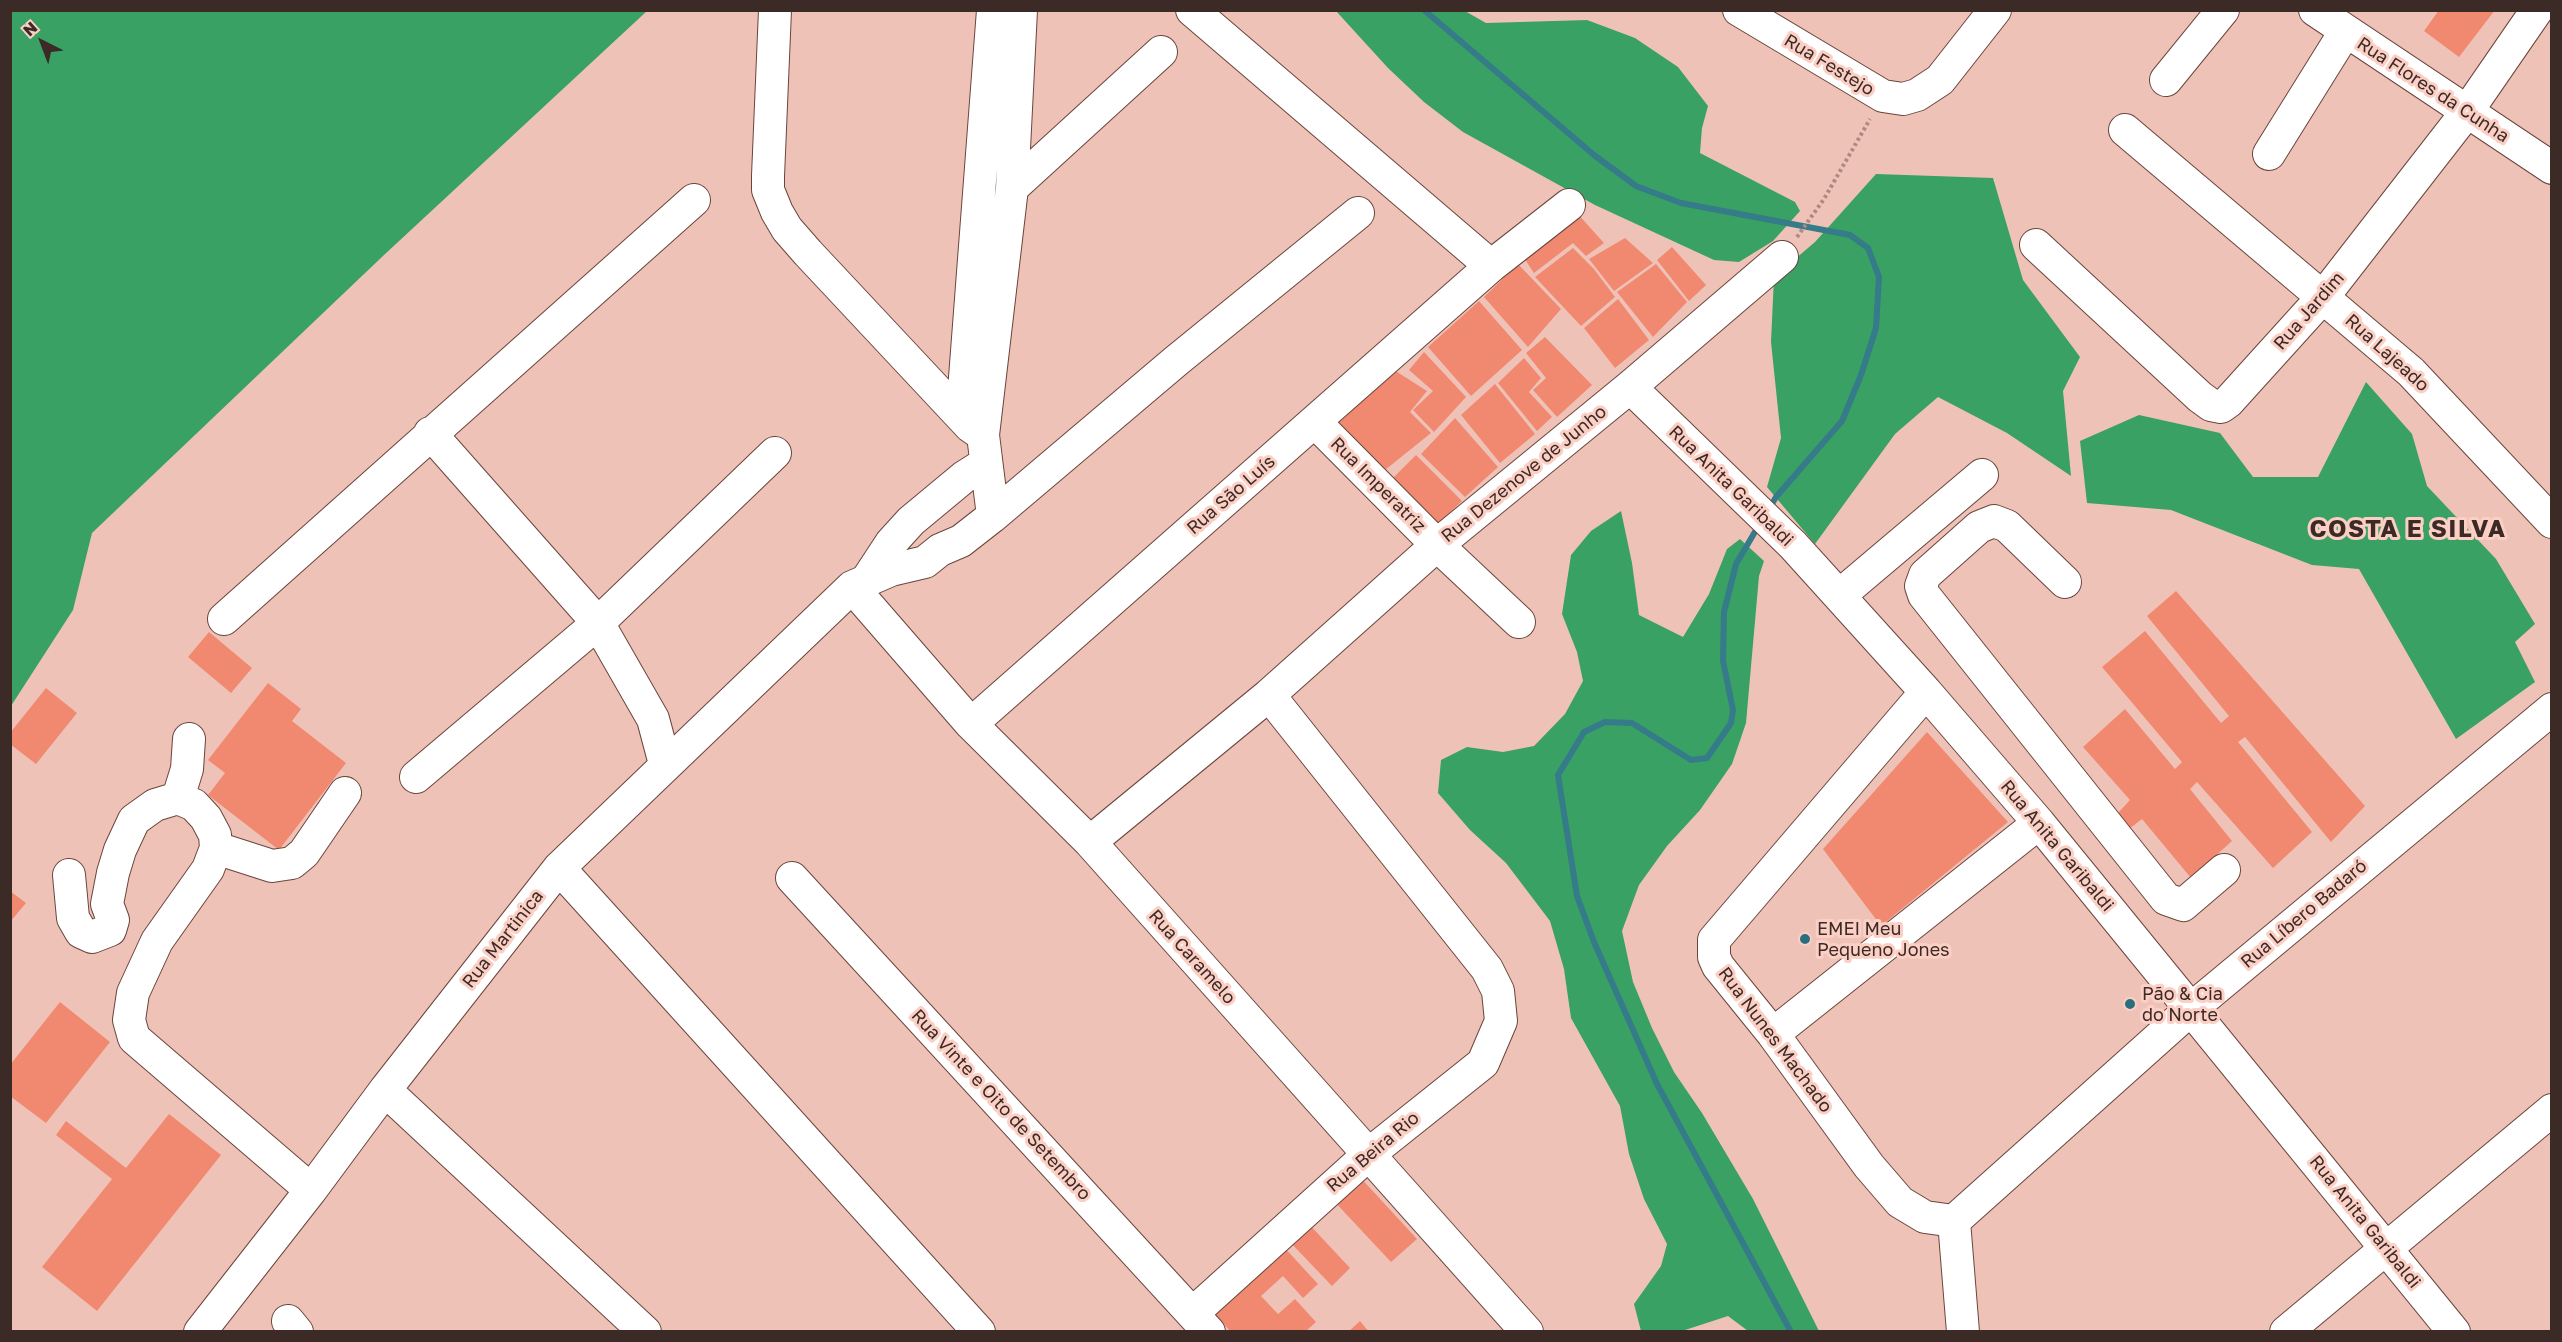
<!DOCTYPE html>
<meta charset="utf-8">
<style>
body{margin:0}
#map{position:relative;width:2562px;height:1342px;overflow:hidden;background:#efc2b8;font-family:"Golos Text",sans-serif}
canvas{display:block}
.frame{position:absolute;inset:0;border:12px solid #3b2a26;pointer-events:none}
.north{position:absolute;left:12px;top:12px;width:60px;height:60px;-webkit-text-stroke:4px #fccfc4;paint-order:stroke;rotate:318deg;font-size:16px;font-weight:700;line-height:24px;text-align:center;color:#3b2a26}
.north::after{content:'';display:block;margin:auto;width:21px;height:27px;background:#3b2a26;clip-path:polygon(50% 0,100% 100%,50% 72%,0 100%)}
</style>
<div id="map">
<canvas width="2562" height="1342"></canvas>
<div class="frame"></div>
<div class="north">N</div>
</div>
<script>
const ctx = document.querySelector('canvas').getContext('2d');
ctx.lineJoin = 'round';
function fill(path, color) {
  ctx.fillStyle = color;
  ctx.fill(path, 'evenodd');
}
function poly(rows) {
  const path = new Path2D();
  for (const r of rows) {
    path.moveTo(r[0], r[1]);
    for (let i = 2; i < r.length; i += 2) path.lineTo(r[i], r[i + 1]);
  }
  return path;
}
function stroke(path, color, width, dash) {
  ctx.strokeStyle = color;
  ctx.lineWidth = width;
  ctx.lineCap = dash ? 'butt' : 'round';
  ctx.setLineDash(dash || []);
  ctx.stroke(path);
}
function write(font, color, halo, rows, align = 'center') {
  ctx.font = font + ' "Golos Text",sans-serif';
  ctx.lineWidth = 6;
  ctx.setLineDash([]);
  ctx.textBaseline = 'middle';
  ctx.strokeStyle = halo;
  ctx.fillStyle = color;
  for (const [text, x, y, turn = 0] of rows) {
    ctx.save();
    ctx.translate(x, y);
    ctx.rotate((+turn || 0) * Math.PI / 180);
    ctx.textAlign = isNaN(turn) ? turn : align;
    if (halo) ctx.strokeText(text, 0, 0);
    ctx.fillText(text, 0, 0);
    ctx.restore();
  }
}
const forest = poly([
 [11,10,647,11,384,255,92,533,73,610,11,706],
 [1336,11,1465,11,1486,23,1587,20,1635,38,1678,67,1708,106,1702,128,1700,153,1795,202,1800,211,1773,241,1739,262,1714,260,1595,205,1463,132,1424,102,1388,68],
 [1876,174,1993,178,2023,280,2080,357,2063,391,2071,476,2007,433,1938,397,1895,434,1815,544,1767,487,1781,438,1771,342,1774,277,1815,242],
 [2366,382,2412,434,2427,486,2496,559,2535,624,2515,642,2535,682,2456,739,2359,569,2312,565,2171,510,2087,503,2080,441,2139,415,2220,433,2253,477,2318,477],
 [1621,511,1632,563,1639,615,1683,637,1709,594,1727,549,1740,539,1764,561,1759,576,1746,723,1732,764,1700,810,1667,846,1639,885,1622,931,1633,982,1652,1028,1674,1072,1702,1113,1753,1199,1819,1331,1748,1331,1728,1316,1682,1331,1641,1331,1634,1304,1661,1266,1667,1244,1644,1199,1629,1154,1620,1106,1571,1018,1564,969,1550,921,1506,863,1470,830,1438,793,1441,760,1467,747,1503,752,1534,746,1565,714,1583,681,1577,652,1562,614,1571,555,1591,531]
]);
const stream = poly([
 [1424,10,1594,155,1636,186,1681,203,1850,235,1868,248,1879,277,1876,328,1861,375,1842,421,1776,497,1769,509],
 [1759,525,1736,564,1724,612,1723,661,1733,710,1731,723,1707,758,1691,760,1632,723,1605,722,1584,732,1558,775,1577,896,1594,942,1657,1084,1791,1332]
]);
const building = poly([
 [2439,10,2495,10,2459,57,2424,31],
 [1577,213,1604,243,1586,256,1573,243,1534,273,1522,255],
 [1625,238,1653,263,1614,291,1589,259],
 [1672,247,1706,285,1689,301,1657,260],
 [1573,248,1594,269,1615,297,1581,326,1535,277],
 [1518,264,1561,309,1528,347,1484,297],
 [1656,264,1687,302,1653,337,1617,292],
 [1618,299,1649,340,1615,368,1584,328],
 [1479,301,1522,350,1471,396,1428,347],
 [1545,337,1592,385,1557,417,1533,390,1546,378,1526,353],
 [1424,352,1466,397,1434,432,1413,410,1433,391,1409,370],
 [1524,358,1541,378,1529,392,1552,417,1537,431,1498,383],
 [1394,370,1427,391,1410,412,1431,433,1385,470,1336,424],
 [1495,384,1535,434,1500,463,1461,415],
 [1455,418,1498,467,1465,497,1421,454],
 [1416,455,1462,501,1437,525,1393,478],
 [2176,591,2365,806,2331,842,2245,737,2238,742,2312,832,2273,868,2197,782,2190,789,2232,841,2191,878,2142,819,2129,829,2118,813,2130,800,2083,747,2125,709,2175,769,2182,762,2102,667,2145,631,2221,723,2229,716,2147,616],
 [209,632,252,668,231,693,188,657],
 [268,683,301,709,292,721,346,763,279,850,208,795,225,773,208,760],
 [46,688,77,713,36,764,10,744,10,733],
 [1927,732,2008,822,1881,926,1823,849],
 [10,891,26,903,10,922],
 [60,1002,110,1042,46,1123,10,1096,10,1065],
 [169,1114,221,1155,97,1311,42,1267,112,1179,56,1135,66,1121,126,1168],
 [1358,1175,1417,1239,1391,1262,1332,1199],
 [1307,1222,1350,1268,1332,1286,1288,1240],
 [1282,1245,1318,1284,1303,1298,1283,1276,1261,1296,1278,1314,1295,1299,1316,1322,1305,1332,1231,1332,1211,1310],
 [1360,1321,1369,1332,1348,1332]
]);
const path = poly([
 [1797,237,1824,199,1870,119]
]);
const minor = poly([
 [775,10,768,176,768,190,777,212,787,229,808,253,970,426,983,435],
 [1192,10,1491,266],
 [1739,10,1883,96,1903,99,1917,95,1940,80,1995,10],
 [2315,10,2552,168],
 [2166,80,2223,10],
 [2125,130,2411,372,2552,522],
 [2269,154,2345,32],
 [1012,188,1161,52],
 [2036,245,2200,397,2211,405,2221,407,2228,402,2323,297,2466,113,2537,10],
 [1630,387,1793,545,1926,692,2039,823,2454,1332],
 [962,417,993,10],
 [1315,422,1437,545,1519,622],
 [430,433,598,623,653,719,665,764],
 [993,516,1176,361,1358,213],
 [866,581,891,543,911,521,964,477,986,463],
 [2065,582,2007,526,1994,521,1979,527,1925,575,1921,586,1924,595,2166,899,2183,905,2224,870],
 [852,587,971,724,1090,842,1527,1332],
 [1840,595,1982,475],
 [224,619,694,200],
 [1926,692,1714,940,1714,957,1718,966,1773,1034,1869,1166,1900,1202,1925,1217,1954,1221],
 [971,724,1491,266,1569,205],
 [416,777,598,623,775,453],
 [178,798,187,769,189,739],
 [1090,842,1269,695,1437,545,1630,387,1782,257],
 [216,848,272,866,292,863,304,853,345,793],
 [559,868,979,1332],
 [69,875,73,918,81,932,92,937,110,930,113,920,107,904,113,873,120,850,134,820,155,805,178,798,194,805,206,818,215,835,216,848,208,869,157,941,133,993,129,1020,134,1038,311,1190],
 [792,878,1209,1332],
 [1773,1034,2039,823],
 [385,1090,645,1332],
 [1954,1221,2191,1009,2552,709],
 [1954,1221,1963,1332],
 [1193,1313,1369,1154,1483,1063,1501,1021,1498,991,1487,969,1269,695],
 [288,1321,297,1332],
 [200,1332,311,1190,385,1090,559,868,852,587,891,570,925,562,940,550,961,541,993,516,983,435,1012,188,1021,10],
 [2286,1332,2552,1110]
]);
const markers = [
 [1805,939,6,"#296f7d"],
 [2130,1004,6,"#296f7d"]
];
const streetNames = [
 ["Rua Festejo",1829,65,31],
 ["Rua Flores da Cunha",2433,90,33],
 ["Rua Jardim",2309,311,-49],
 ["Rua Lajeado",2387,353,42],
 ["Rua Dezenove de Junho",1524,474,-39],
 ["Rua Imperatriz",1378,485,45],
 ["Rua Anita Garibaldi",1731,486,44],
 ["Rua São Luís",1231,495,-41],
 ["Rua Anita Garibaldi",2057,846,50],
 ["Rua Líbero Badaró",2304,914,-40],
 ["Rua Martinica",503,939,-52],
 ["Rua Caramelo",1192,957,48],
 ["Rua Nunes Machado",1775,1040,53],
 ["Rua Vinte e Oito de Setembro",1001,1105,47],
 ["Rua Beira Rio",1373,1152,-40],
 ["Rua Anita Garibaldi",2365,1222,51]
];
const poiNames = [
 ["EMEI Meu",1817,929],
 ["Pequeno Jones",1817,950],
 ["Pão & Cia",2142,994],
 ["do Norte",2142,1015]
];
const districtNames = [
 ["COSTA E SILVA",2408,529]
];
fill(forest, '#39a164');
stroke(stream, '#357b89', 6);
fill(building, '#f18971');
stroke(minor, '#6a453c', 34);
stroke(path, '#ac8a82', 4, [3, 3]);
stroke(minor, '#fff', 32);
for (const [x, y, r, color] of markers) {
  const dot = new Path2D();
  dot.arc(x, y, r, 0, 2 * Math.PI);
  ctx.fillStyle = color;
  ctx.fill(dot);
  stroke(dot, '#fccfc4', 2);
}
write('18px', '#3b2a26', '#fccfc4', streetNames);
write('18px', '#3b2a26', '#fccfc4', poiNames, 'left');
ctx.letterSpacing = '1.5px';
write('bold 24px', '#3b2a26', '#fccfc4', districtNames);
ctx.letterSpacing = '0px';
</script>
